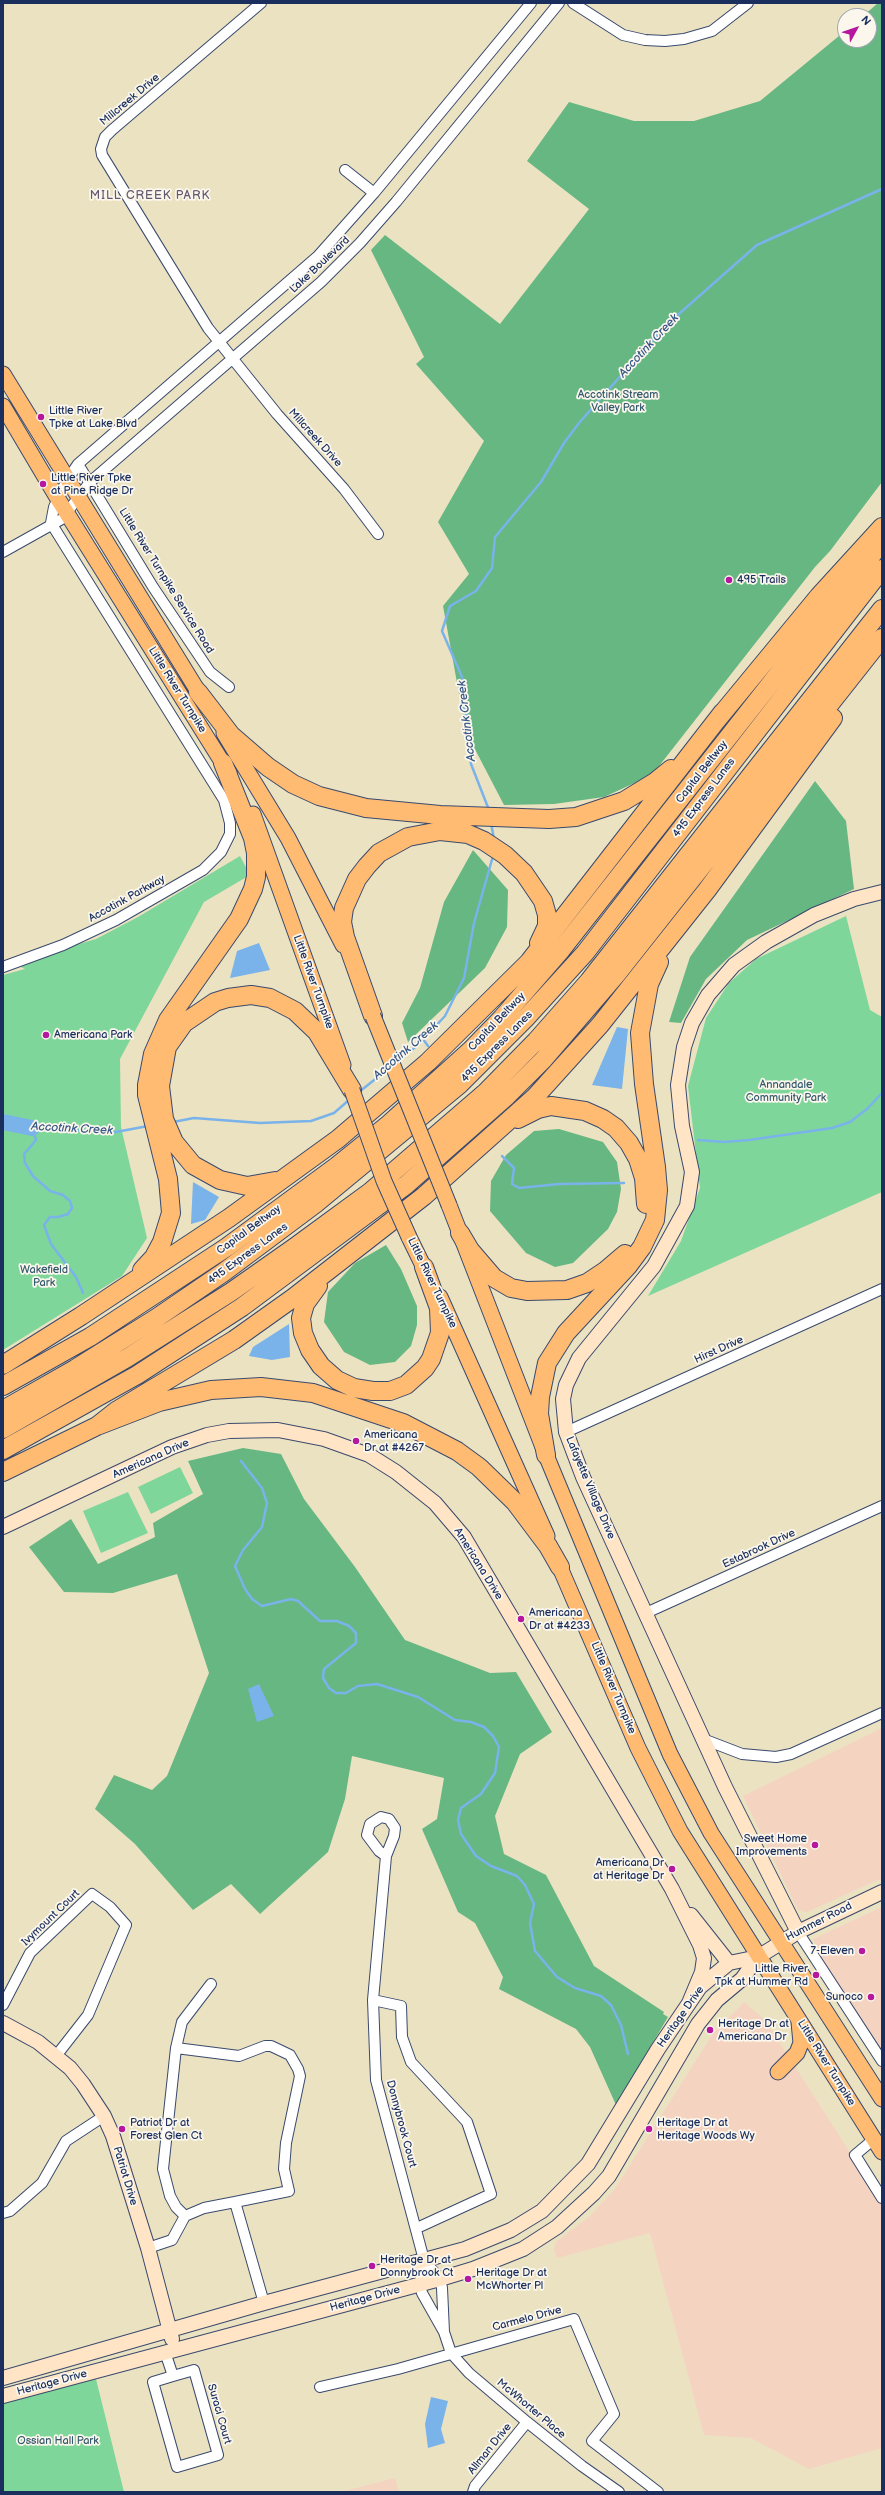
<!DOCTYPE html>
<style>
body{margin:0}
#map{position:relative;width:885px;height:2495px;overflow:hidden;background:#ebe2c2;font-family:"Balsamiq Sans",sans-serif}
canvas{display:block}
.frame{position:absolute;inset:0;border:4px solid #1b2f5e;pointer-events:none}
.north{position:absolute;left:837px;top:8px;width:40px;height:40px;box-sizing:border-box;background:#fbf7ec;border:1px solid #a1a7b3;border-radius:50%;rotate:50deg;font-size:11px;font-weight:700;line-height:16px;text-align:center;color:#1b2f5e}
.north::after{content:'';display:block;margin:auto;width:14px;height:18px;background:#b5179e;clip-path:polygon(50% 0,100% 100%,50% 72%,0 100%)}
</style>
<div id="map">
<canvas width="885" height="2495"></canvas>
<div class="frame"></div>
<div class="north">N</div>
</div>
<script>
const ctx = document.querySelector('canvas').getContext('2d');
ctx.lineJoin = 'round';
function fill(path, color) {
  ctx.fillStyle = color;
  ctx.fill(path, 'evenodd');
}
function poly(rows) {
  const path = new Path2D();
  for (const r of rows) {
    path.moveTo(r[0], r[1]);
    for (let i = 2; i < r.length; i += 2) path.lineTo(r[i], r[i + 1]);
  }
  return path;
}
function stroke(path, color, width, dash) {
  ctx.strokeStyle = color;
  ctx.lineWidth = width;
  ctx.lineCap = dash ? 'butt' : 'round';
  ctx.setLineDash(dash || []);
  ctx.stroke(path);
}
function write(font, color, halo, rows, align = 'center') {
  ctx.font = font + ' "Balsamiq Sans",sans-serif';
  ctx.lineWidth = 3.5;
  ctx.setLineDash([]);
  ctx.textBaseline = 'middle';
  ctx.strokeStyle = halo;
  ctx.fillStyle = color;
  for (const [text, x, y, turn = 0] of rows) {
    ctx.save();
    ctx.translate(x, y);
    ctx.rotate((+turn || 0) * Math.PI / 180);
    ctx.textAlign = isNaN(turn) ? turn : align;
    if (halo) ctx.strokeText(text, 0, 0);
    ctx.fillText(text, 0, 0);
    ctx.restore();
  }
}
const built = poly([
 [882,1728,882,1878,807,1912,798,1910,743,1796],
 [882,1907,882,2073,861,2035,869,2032,832,1980,813,1939],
 [744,2002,766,2021,865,2176,882,2197,882,2448,809,2469,751,2438,704,2435,650,2233,557,2258,554,2250,556,2242,590,2216,615,2189,712,2035],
 [395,2478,399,2492,341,2492]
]);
const green = poly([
 [240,856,250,875,204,902,120,1059,121,1127,147,1238,122,1276,3,1350,3,975,25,969,13,963,96,939,138,917],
 [846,916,870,1010,882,1017,882,1192,648,1296,681,1241,700,1188,688,1086,706,1018,729,983,756,959],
 [180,1467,193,1493,151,1514,138,1487],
 [128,1492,148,1533,101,1553,83,1511],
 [96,2379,124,2492,3,2492,3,2403]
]);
const forest = poly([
 [878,3,882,3,882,482,830,551,815,567,652,775,604,797,554,804,504,805,466,732,443,606,469,574,438,522,484,441,416,364,424,357,371,250,385,235,500,324,589,209,527,161,569,102,634,121,694,121,760,101,845,31,845,40,869,40,869,16,863,16],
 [815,781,846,821,854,889,747,940,706,979,681,1023,669,1022,690,957],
 [473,850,508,890,507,927,485,968,408,1042,402,1023,420,988,444,902],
 [559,1129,603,1142,617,1162,621,1189,617,1212,608,1229,573,1263,555,1267,526,1253,490,1211,491,1181,506,1155,534,1131],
 [386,1245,401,1269,417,1306,417,1325,411,1346,395,1362,370,1365,344,1352,324,1322,328,1292,355,1263],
 [243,1448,281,1454,304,1499,355,1567,405,1640,490,1673,516,1672,552,1732,520,1754,495,1816,504,1854,546,1875,594,1966,664,2012,663,2014,668,2017,616,2105,590,2047,576,2029,499,1989,503,1977,475,1923,458,1912,422,1829,437,1819,444,1778,352,1756,345,1799,328,1852,260,1914,231,1884,193,1910,135,1844,95,1809,114,1775,152,1790,167,1776,209,1673,177,1574,113,1593,64,1592,29,1547,71,1519,98,1564,155,1537,153,1523,203,1494,188,1461]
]);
const water = poly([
 [259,943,270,970,230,978,237,951],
 [617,1027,628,1029,622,1089,592,1085],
 [193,1182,219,1197,205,1220,191,1224],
 [289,1324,290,1357,272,1360,249,1356,253,1347],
 [259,1684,274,1716,257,1722,248,1689],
 [431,2397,448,2401,441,2429,445,2443,428,2448,425,2424]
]);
const stream = poly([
 [489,810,471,764,462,677,442,631,450,606,476,591,492,568,495,537,541,482,564,443,579,423,663,328,757,245,882,189],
 [491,823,494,839],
 [423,1039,428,1046],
 [397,1062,419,1044,445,1016,464,978,474,923,493,856],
 [359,1092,388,1069],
 [173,1122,194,1118,260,1123,311,1121,334,1113,349,1100],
 [698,1140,724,1142,749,1140,832,1128,850,1122,867,1109,882,1093],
 [502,1156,514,1168,512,1184,519,1188,559,1184,624,1183],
 [83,1293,76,1277,51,1244,44,1225,50,1217,58,1217,68,1214,72,1208,70,1201,63,1195,50,1191,33,1176,25,1163,24,1154,36,1140,32,1128,116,1132,148,1126],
 [241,1461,262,1488,267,1503,262,1527,243,1550,235,1566,245,1589,252,1599,262,1606,291,1599,298,1601,320,1621,337,1621,349,1626,356,1633,356,1643,324,1669,323,1678,329,1688,336,1693,346,1693,358,1686,377,1684,418,1697,455,1720,471,1722,484,1727,493,1736,499,1747,495,1773,481,1794,461,1808,458,1820,461,1834,476,1856,491,1866,517,1876,525,1885,534,1904,530,1923,535,1951,557,1977,575,1988,601,1996,611,2005,621,2025,628,2054]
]);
const river = poly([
 [3,1122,32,1128]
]);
const street = poly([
 [261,3,112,130,105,137,101,149,102,155,208,328,277,414,344,489,378,534],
 [573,3,623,35,645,40,665,41,684,39,712,31,748,3],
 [345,170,374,193],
 [78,464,153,587,210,672,229,687],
 [51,523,54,507,67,480,78,464,318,256,374,193,531,3],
 [3,552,62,519,90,482,321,282,360,243,396,202,559,3],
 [3,967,63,945,116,920,203,870,221,852,230,834,230,823,224,800,51,523],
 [566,1432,882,1289],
 [646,1613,882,1506],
 [703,1739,742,1754,776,1757,791,1754,882,1713],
 [386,1856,379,1851,367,1835,370,1824,381,1817,389,1819,395,1828,394,1836,386,1856,373,2000,401,2006,402,2037,411,2062,467,2122,491,2194,417,2228],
 [798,1932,882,2061],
 [373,2000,376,2080,424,2260,420,2284,422,2293,444,2332],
 [3,2005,30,1953,92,1894,110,1907,126,1925,88,2015,56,2056],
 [176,2048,182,2022,211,1984],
 [874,2139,855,2155,882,2198],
 [3,2213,10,2211,42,2183,66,2141,104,2116],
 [185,2216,176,2207,170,2196,163,2169,176,2048,239,2056,265,2046,271,2046,290,2055,298,2069,300,2076,286,2143,284,2169,289,2191,235,2202],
 [148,2248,172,2240,185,2216,204,2208,235,2202,264,2303],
 [424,2260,440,2279,442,2288,444,2332,451,2353,469,2373,527,2422,582,2466,619,2492],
 [165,2352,173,2376,153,2382,177,2467,218,2455,194,2370,173,2376],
 [320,2387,398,2369,574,2319,614,2414,592,2441,658,2492],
 [473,2492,475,2486,527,2422]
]);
const secondary = poly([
 [3,1527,172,1447,207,1435,229,1431,278,1430,324,1439,369,1455,396,1472,435,1503,464,1537,672,1889,700,1945,704,1958,702,1972,689,2003],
 [691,1915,729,1963],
 [798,1932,725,1787,583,1477,566,1432,563,1399,566,1385,579,1358,654,1266,687,1206,692,1172,682,1126,678,1085,684,1047,692,1023,708,995,734,965,766,942,814,915,854,899,882,892],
 [3,2023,38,2042,70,2068,83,2084,104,2116,113,2136,148,2248,172,2339],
 [3,2378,264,2303,465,2249,511,2230,542,2211,588,2164,658,2049,700,1987,729,1963,758,1957],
 [3,2396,440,2279,473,2269,523,2249,557,2227,594,2193,609,2176,698,2024,717,2000,742,1979,758,1957,798,1932,882,1892]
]);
const primary = poly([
 [3,374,204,701],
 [3,406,58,499,229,773],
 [224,733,288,838,343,945],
 [253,814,343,1065],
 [449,1205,546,1455,670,1754,711,1833,882,2099],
 [409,1237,429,1278],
 [440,1297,547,1536],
 [555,1556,638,1748,680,1831,882,2152],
 [778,2072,797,2053,801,2043,799,2022]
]);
const highway = poly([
 [198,692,231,735,268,767,293,784,319,796,366,808,440,815,549,819,576,817,624,801,655,782,671,769],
 [716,721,819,596,882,527],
 [373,1016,345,937,342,922,344,908,357,879,367,866,379,853,408,837,440,831,468,834,484,841,505,855,524,873,543,901,547,915,547,926,539,943],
 [518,1119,538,1109,551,1106,585,1111,603,1119,616,1128,629,1143,638,1159,644,1178,646,1204],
 [275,1181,247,1186,220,1180,193,1165,174,1142,164,1119,160,1086,167,1047,184,1023,215,1002,228,998,251,995,270,998,295,1011,317,1032,352,1090],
 [460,1233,470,1250,494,1278,511,1288,527,1291,567,1290,587,1283,605,1271,625,1254],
 [142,1270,154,1257,162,1242,171,1213,168,1179,147,1095,147,1085,153,1054,168,1020,239,919,253,889,256,877,256,853,253,838,223,763],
 [318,1286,305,1304,301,1318,303,1333,310,1350,321,1366,337,1380,354,1388,373,1391,390,1391,406,1385,425,1368,431,1359,440,1333,439,1308,424,1267],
 [3,1365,81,1316,229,1218,338,1139,428,1062,529,962,723,712],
 [3,1386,90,1337,227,1247,337,1166,389,1124,471,1050,502,1018,561,950,882,542],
 [3,1410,75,1369,155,1319,224,1272,315,1204,460,1084,525,1019,585,953,882,569],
 [97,1426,116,1411,234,1340,293,1298,424,1196,535,1097,600,1025,707,890,833,718],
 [3,1429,127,1358,231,1292,295,1247,370,1192,486,1092,536,1041,589,981,882,609],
 [3,1450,137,1375,242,1307,406,1185,507,1096,543,1060,616,975,882,638],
 [546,1455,539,1414,540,1397,547,1363,566,1333,628,1266,642,1247,655,1220,658,1190,656,1167,644,1084,640,1033,649,984,659,962],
 [3,1472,97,1426,159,1402,211,1390,261,1387,313,1393,403,1423,457,1451,479,1467,515,1502,548,1546,560,1567]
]);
const primaryBridge = poly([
 [373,1016,449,1205],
 [352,1090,384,1181,409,1237]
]);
const markers = [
 [41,417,4,"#b5179e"],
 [43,484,4,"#b5179e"],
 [729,580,4,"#b5179e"],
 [46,1035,4,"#b5179e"],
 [356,1441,4,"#b5179e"],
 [521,1619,4,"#b5179e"],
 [815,1845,4,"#b5179e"],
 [672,1869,4,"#b5179e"],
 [862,1951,4,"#b5179e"],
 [816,1975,4,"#b5179e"],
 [871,1997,4,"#b5179e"],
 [710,2030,4,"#b5179e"],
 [122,2129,4,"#b5179e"],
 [649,2129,4,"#b5179e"],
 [372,2266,4,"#b5179e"],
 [468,2279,4,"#b5179e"]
];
const streetNames = [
 ["Millcreek Drive",130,100,-40],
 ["Lake Boulevard",320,265,-43],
 ["Millcreek Drive",315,438,48],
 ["Little River Turnpike Service Road",166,581,58],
 ["Little River Turnpike",177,690,58],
 ["Capital Beltway",702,772,-52],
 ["495 Express Lanes",704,798,-53],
 ["Accotink Parkway",127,899,-29],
 ["Little River Turnpike",313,982,70],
 ["Capital Beltway",497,1022,-46],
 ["495 Express Lanes",497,1047,-45],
 ["Capital Beltway",249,1230,-36],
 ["495 Express Lanes",248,1254,-36],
 ["Little River Turnpike",432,1283,64],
 ["Hirst Drive",719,1350,-24],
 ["Americana Drive",151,1459,-24],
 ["Lafayette Village Drive",590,1488,67],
 ["Estabrook Drive",759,1549,-25],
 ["Americana Drive",478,1564,58],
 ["Little River Turnpike",613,1688,67],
 ["Ivymount Court",51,1918,-44],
 ["Hummer Road",819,1922,-27],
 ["Heritage Drive",681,2017,-55],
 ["Little River Turnpike",826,2063,58],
 ["Donnybrook Court",401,2124,75],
 ["Patriot Drive",125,2176,73],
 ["Heritage Drive",365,2299,-15],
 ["Carmelo Drive",527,2319,-15],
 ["Heritage Drive",52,2383,-15],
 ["McWhorter Place",531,2409,40],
 ["Suraci Court",219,2414,74],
 ["Allman Drive",490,2449,-51]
];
const parkNames = [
 ["Accotink Stream",618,395],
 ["Valley Park",618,408],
 ["Annandale",786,1085],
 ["Community Park",786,1098],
 ["Wakefield",44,1270],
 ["Park",44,1283],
 ["Ossian Hall Park",58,2441]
];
const poiNames = [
 ["Little River",49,411],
 ["Tpke at Lake Blvd",49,424],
 ["Little River Tpke",51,478],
 ["at Pine Ridge Dr",51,491],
 ["495 Trails",737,580],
 ["Americana Park",54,1035],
 ["Americana",364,1435],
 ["Dr at #4267",364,1448],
 ["Americana",529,1613],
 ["Dr at #4233",529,1626],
 ["Sweet Home",807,1839,"right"],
 ["Improvements",807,1852,"right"],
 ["Americana Dr",664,1863,"right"],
 ["at Heritage Dr",664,1876,"right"],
 ["7-Eleven",854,1951,"right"],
 ["Little River",808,1969,"right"],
 ["Tpk at Hummer Rd",808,1982,"right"],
 ["Sunoco",863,1997,"right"],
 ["Heritage Dr at",718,2024],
 ["Americana Dr",718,2037],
 ["Patriot Dr at",130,2123],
 ["Forest Glen Ct",130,2136],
 ["Heritage Dr at",657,2123],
 ["Heritage Woods Wy",657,2136],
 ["Heritage Dr at",380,2260],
 ["Donnybrook Ct",380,2273],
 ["Heritage Dr at",476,2273],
 ["McWhorter Pl",476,2286]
];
const neighbourhoodNames = [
 ["MILL CREEK PARK",150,196]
];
const waterNames = [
 ["Accotink Creek",649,346,-47],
 ["Accotink Creek",467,721,-97],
 ["Accotink Creek",406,1051,-41],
 ["Accotink Creek",72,1129,3]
];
fill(built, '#f5d3c1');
fill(green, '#7fd69a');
fill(forest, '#67b782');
fill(water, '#79b3ea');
stroke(stream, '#79b3ea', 2.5);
stroke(river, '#79b3ea', 16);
stroke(street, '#3a4a6d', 12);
stroke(secondary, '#3a4a6d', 16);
stroke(primary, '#3a4a6d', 17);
stroke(highway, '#3a4a6d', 20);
stroke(street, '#fff', 10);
stroke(secondary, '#ffe4c6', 14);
stroke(primary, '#ffbb71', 15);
stroke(highway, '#ffbb71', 18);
stroke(primaryBridge, '#3a4a6d', 17, []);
stroke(primaryBridge, '#ffbb71', 15);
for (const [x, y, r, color] of markers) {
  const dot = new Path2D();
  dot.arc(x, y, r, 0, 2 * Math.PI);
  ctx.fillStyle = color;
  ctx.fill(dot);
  stroke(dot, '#fbf7ec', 1.5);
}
write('11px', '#1b2f5e', '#fbf7ec', streetNames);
write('11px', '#34596d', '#fbf7ec', parkNames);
write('11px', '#1b2f5e', '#fbf7ec', poiNames, 'left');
ctx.letterSpacing = '1px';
write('12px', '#655970', '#fbf7ec', neighbourhoodNames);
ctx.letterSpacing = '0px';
write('italic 12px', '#375788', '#fbf7ec', waterNames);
</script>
